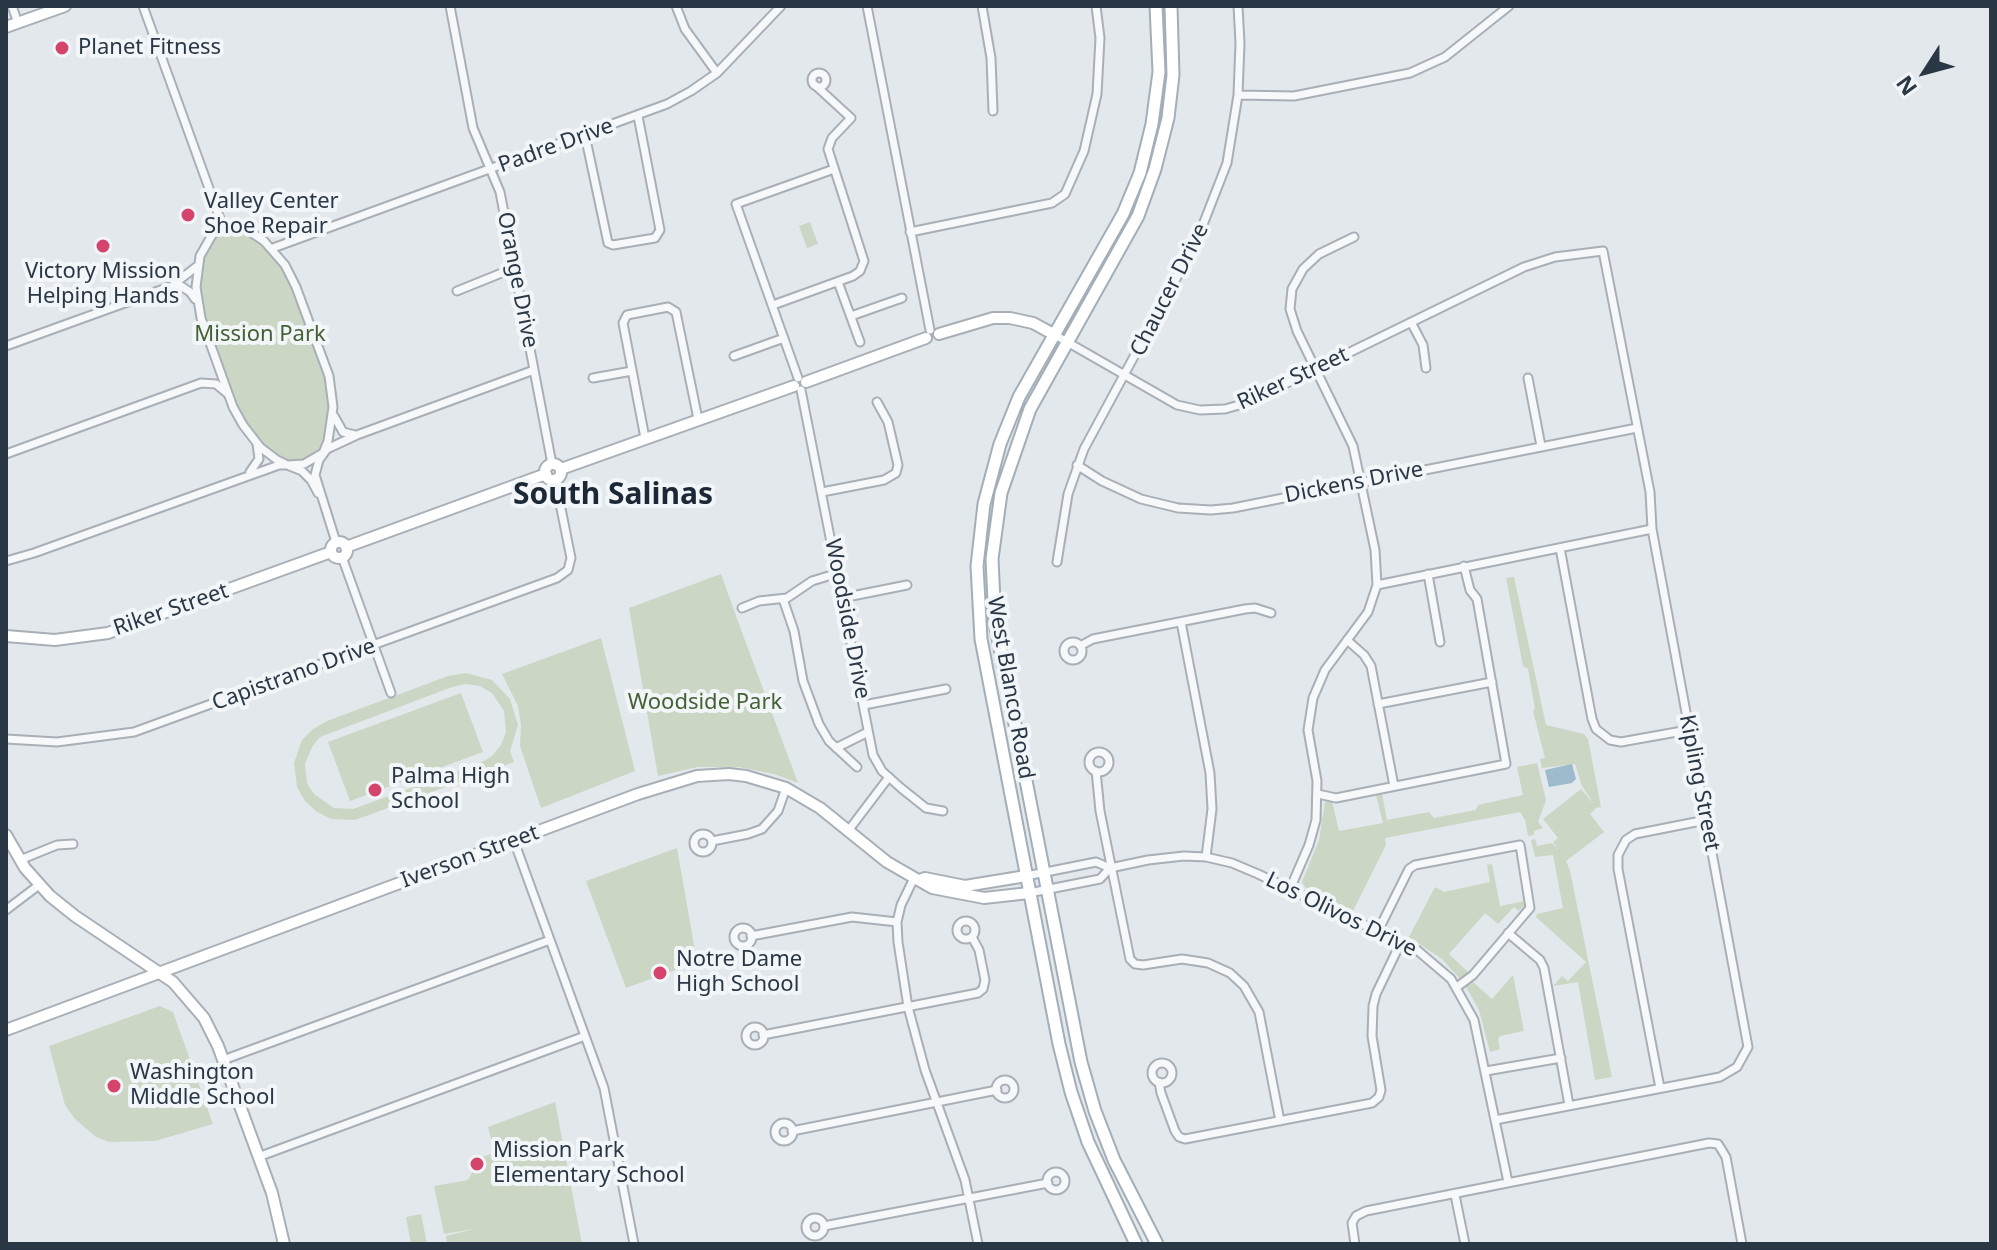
<!DOCTYPE html>
<style>
body{margin:0}
#map{position:relative;width:1997px;height:1250px;overflow:hidden;background:#e3e8ec;font-family:"Noto Sans",sans-serif}
canvas{display:block}
.frame{position:absolute;inset:0;border:8px solid #2a3745;pointer-events:none}
.north{position:absolute;left:1885px;top:32px;width:80px;height:80px;-webkit-text-stroke:6px #f3f6f9;paint-order:stroke;rotate:234deg;font-size:22px;font-weight:700;line-height:32px;text-align:center;color:#2a3745}
.north::after{content:'';display:block;margin:auto;width:28px;height:36px;background:#2a3745;clip-path:polygon(50% 0,100% 100%,50% 72%,0 100%)}
</style>
<div id="map">
<canvas width="1997" height="1250"></canvas>
<div class="frame"></div>
<div class="north">N</div>
</div>
<script>
const ctx = document.querySelector('canvas').getContext('2d');
ctx.lineJoin = 'round';
function fill(path, color) {
  ctx.fillStyle = color;
  ctx.fill(path, 'evenodd');
}
function poly(rows) {
  const path = new Path2D();
  for (const r of rows) {
    if (r.length === 3) {
      path.moveTo(r[0] + r[2], r[1]);
      path.arc(r[0], r[1], r[2], 0, 2 * Math.PI);
      continue;
    }
    path.moveTo(r[0], r[1]);
    for (let i = 2; i < r.length; i += 2) path.lineTo(r[i], r[i + 1]);
  }
  return path;
}
function stroke(path, color, width, dash) {
  ctx.strokeStyle = color;
  ctx.lineWidth = width;
  ctx.lineCap = dash ? 'butt' : 'round';
  ctx.setLineDash(dash || []);
  ctx.stroke(path);
}
function write(font, color, halo, rows, align = 'center') {
  ctx.font = font + ' "Noto Sans",sans-serif';
  ctx.lineWidth = 8;
  ctx.setLineDash([]);
  ctx.textBaseline = 'middle';
  ctx.strokeStyle = halo;
  ctx.fillStyle = color;
  for (const [text, x, y, turn = 0] of rows) {
    ctx.save();
    ctx.translate(x, y);
    ctx.rotate((+turn || 0) * Math.PI / 180);
    ctx.textAlign = isNaN(turn) ? turn : align;
    if (halo) ctx.strokeText(text, 0, 0);
    ctx.fillText(text, 0, 0);
    ctx.restore();
  }
}
const green = poly([
 [810,222,818,244,807,248,799,226],
 [240,227,264,241,296,287,333,399,323,453,304,464,277,460,243,425,201,318,198,264,218,230],
 [721,574,743,635,798,783,774,774,739,767,698,767,658,776,629,608],
 [1514,577,1546,725,1584,734,1588,739,1601,807,1596,808,1590,814,1604,832,1566,861,1570,871,1612,1077,1595,1080,1578,982,1553,986,1562,976,1568,981,1586,962,1536,917,1537,914,1563,908,1553,855,1535,857,1531,840,1535,839,1537,846,1552,843,1558,850,1553,842,1558,838,1543,819,1581,789,1594,804,1582,786,1575,764,1542,768,1540,759,1545,758,1533,711,1535,709,1528,669,1523,666,1506,578],
 [601,638,635,771,541,808,520,746,521,725,518,706,502,674],
 [466,673,492,680,510,699,518,725,510,751,514,762,355,820,331,819,317,812,305,801,297,787,294,763,302,740,313,729,327,721,448,676],
 [466,684,480,686,492,693,504,711,506,732,501,745,492,756,480,763,353,809,334,808,314,794,307,783,305,764,312,747,320,737,452,687],
 [461,693,483,752,350,801,328,742],
 [1537,763,1546,800,1538,822,1543,828,1534,831,1534,835,1528,836,1525,820,1520,812,1385,838,1386,845,1353,911,1305,887,1302,882,1319,840,1325,802,1332,801,1339,831,1383,823,1376,795,1382,794,1387,820,1429,812,1434,818,1476,810,1478,805,1523,795,1517,767],
 [677,848,697,962,626,988,586,881],
 [1492,864,1500,906,1525,901,1525,905,1519,911,1514,907,1498,924,1485,913,1449,954,1468,972,1460,979,1442,959,1409,937,1435,887,1444,892,1490,882,1487,865],
 [1513,975,1524,1031,1500,1036,1498,1040,1500,1049,1490,1052,1479,1010,1466,987,1473,982,1492,999],
 [160,1006,173,1012,213,1124,155,1141,109,1142,96,1137,75,1119,65,1105,49,1046],
 [555,1102,582,1244,447,1244,446,1236,474,1229,444,1234,434,1186,468,1180,473,1171,471,1160,495,1153,488,1127],
 [421,1214,427,1244,411,1244,406,1217]
]);
const water = poly([
 [1572,764,1576,779,1572,783,1549,787,1545,770]
]);
const street = poly([
 [12,6,18,23],
 [143,6,223,227],
 [450,6,473,128,500,192,552,464],
 [676,6,685,29,717,73],
 [867,6,930,330],
 [982,6,991,58,993,111],
 [819,80,7],
 [1238,95,1294,96,1410,73,1445,57,1509,6],
 [585,135,608,243,613,245,655,238,660,230,638,116],
 [231,225,249,231,264,241,285,265,296,287,329,376,333,407,328,441,323,453,304,464,287,465,277,460,260,447,243,425,233,407,201,318,196,287,200,256,212,235,223,227,231,225],
 [910,232,1052,203,1065,194,1084,151,1097,94,1100,38,1096,6],
 [273,248,667,104,691,91,717,73,781,6],
 [838,282,860,342],
 [174,284,196,267],
 [457,291,514,268],
 [773,305,853,276,860,271,864,261,828,149,832,138,851,118,815,85],
 [851,316,902,298],
 [1411,322,1423,345,1426,368],
 [1055,335,1177,405,1200,410,1225,409,1246,403,1524,267,1555,257,1603,251,1650,492,1652,529,1748,1047,1737,1067,1720,1077,1495,1120],
 [6,346,169,287,181,286,190,292,195,299],
 [734,356,784,338],
 [593,378,632,371],
 [798,378,736,204,834,169],
 [1528,378,1541,446],
 [801,390,873,755,882,771,901,788,926,808,943,811],
 [334,416,343,432,355,435],
 [645,438,623,323,627,315,668,307,676,312,698,419],
 [6,454,201,383,216,384,228,394],
 [1077,465,1102,481,1141,499,1178,508,1211,510,1233,508,1637,428],
 [250,472,259,459,257,444],
 [822,492,884,480,896,473,898,465,888,422,877,402],
 [336,542,315,475,319,460,327,449,357,435,534,370],
 [1560,548,1592,719,1596,729,1610,740,1621,742,1688,730],
 [342,557,391,693],
 [6,561,34,553,279,465,287,465,302,471,311,480,318,493],
 [1057,562,1068,494,1084,449,1197,240,1227,163,1238,95,1240,43,1238,6],
 [1428,574,1440,642],
 [1377,585,1652,529],
 [842,598,907,585],
 [783,599,794,631,803,681,819,724,829,741,857,767],
 [742,608,759,601,787,598,812,581,838,573],
 [1181,622,1210,773,1212,809,1206,857],
 [1347,640,1364,655,1371,666,1394,786],
 [1073,651,9],
 [1080,646,1093,639,1245,609,1255,608,1271,613],
 [1378,704,1492,682],
 [864,705,946,689],
 [6,739,57,742,134,732,557,578,568,570,571,558,555,479],
 [836,748,868,732],
 [1099,762,10],
 [1096,771,1100,811,1130,959,1135,964,1143,965,1182,959,1208,963,1230,973,1244,986,1259,1012,1280,1121],
 [1318,794,1336,798,1506,764,1477,599,1470,590,1464,566],
 [848,831,889,777],
 [703,843,9],
 [514,841,604,1088,634,1244],
 [712,841,748,834,762,829,778,811,786,788],
 [20,860,57,845,73,844],
 [1026,876,1096,862,1110,868],
 [914,878,901,905,897,922,898,942,908,1007,925,1070,965,1180,978,1244],
 [1290,889,1309,845,1316,820,1317,781,1308,730,1313,698,1325,670,1368,612,1377,585,1375,550,1353,446,1297,331,1290,309,1292,289,1303,269,1319,254,1354,237],
 [1029,893,1100,879,1110,868,1148,860,1184,856,1206,857,1232,863,1258,874,1417,950,1451,979,1474,1020,1508,1182],
 [6,910,39,885],
 [966,930,9],
 [743,937,9],
 [1378,931,1409,869,1415,865,1520,845,1530,908,1473,975,1457,987],
 [1508,933,1540,960,1544,968,1569,1105],
 [751,936,852,917,897,922],
 [755,1036,9],
 [763,1035,978,993,983,989,985,980,979,950,972,937],
 [223,1060,550,940],
 [1162,1073,10],
 [1486,1071,1561,1058],
 [1005,1089,9],
 [1159,1082,1161,1093,1175,1131,1179,1137,1185,1139,1372,1103,1379,1097,1381,1090,1372,1036,1373,1006,1376,994,1401,942],
 [1660,1088,1618,869,1618,855,1626,840,1635,834,1706,820],
 [784,1132,9],
 [792,1131,997,1090],
 [258,1157,585,1036],
 [1056,1181,9],
 [1455,1195,1465,1244],
 [815,1227,9],
 [824,1226,1048,1183],
 [1355,1244,1352,1223,1356,1216,1366,1211,1709,1143,1718,1144,1726,1157,1742,1244]
]);
const secondary = poly([
 [6,27,65,6],
 [939,334,993,318,1010,318,1033,323,1055,335],
 [806,382,926,338],
 [553,472,8],
 [561,469,794,386],
 [339,550,8],
 [346,547,546,474],
 [6,636,55,640,108,633,331,552],
 [6,835,25,868,50,896,75,916,173,982,204,1018,218,1046,272,1193,284,1244],
 [920,880,925,878,965,886,1026,876],
 [6,1030,638,794,697,776,729,774,746,776,786,788,820,808,887,862,932,888,984,898,1029,893]
]);
const primary = poly([
 [1136,1244,1088,1142,1071,1092,1059,1044,981,639,977,566,984,504,1000,444,1019,397,1123,214,1140,173,1152,124,1159,72,1156,6],
 [1157,1244,1114,1160,1095,1111,1081,1062,995,622,992,559,1001,493,1030,409,1138,216,1155,169,1168,118,1173,75,1171,6]
]);
const markers = [
 [62,48,8,"#d5446d"],
 [188,215,8,"#d5446d"],
 [103,246,8,"#d5446d"],
 [375,790,8,"#d5446d"],
 [660,973,8,"#d5446d"],
 [114,1086,8,"#d5446d"],
 [477,1164,8,"#d5446d"]
];
const poiNames = [
 ["Planet Fitness",78,48],
 ["Valley Center",204,202],
 ["Shoe Repair",204,227],
 ["Victory Mission",103,272,"center"],
 ["Helping Hands",103,297,"center"],
 ["Palma High",391,777],
 ["School",391,802],
 ["Notre Dame",676,960],
 ["High School",676,985],
 ["Washington",130,1073],
 ["Middle School",130,1098],
 ["Mission Park",493,1151],
 ["Elementary School",493,1176]
];
const streetNames = [
 ["Padre Drive",556,146,-20],
 ["Orange Drive",517,280,79],
 ["Chaucer Drive",1170,290,-63],
 ["Riker Street",1293,379,-25],
 ["Dickens Drive",1354,483,-11],
 ["Riker Street",171,610,-19],
 ["Woodside Drive",847,619,79],
 ["Capistrano Drive",294,675,-20],
 ["West Blanco Road",1010,688,80],
 ["Kipling Street",1699,783,79],
 ["Iverson Street",470,857,-20],
 ["Los Olivos Drive",1341,915,26]
];
const parkNames = [
 ["Mission Park",260,335],
 ["Woodside Park",705,703]
];
const districtNames = [
 ["South Salinas",613,495]
];
fill(green, '#cbd6c4');
fill(water, '#9dbbcd');
stroke(street, '#a8afb7', 11);
stroke(secondary, '#a8afb7', 14);
stroke(primary, '#a2aeb8', 15);
stroke(street, '#f6f8fa', 7);
stroke(secondary, '#fff', 10);
stroke(primary, '#fff', 11);
for (const [x, y, r, color] of markers) {
  const dot = new Path2D();
  dot.arc(x, y, r, 0, 2 * Math.PI);
  ctx.fillStyle = color;
  ctx.fill(dot);
  stroke(dot, '#f3f6f9', 3);
}
write('22px', '#2a3745', '#f3f6f9', poiNames, 'left');
write('22px', '#2a3745', '#f3f6f9', streetNames);
write('22px', '#446136', '#f3f6f9', parkNames);
write('bold 30px', '#1c2836', '#f3f6f9', districtNames);
</script>
